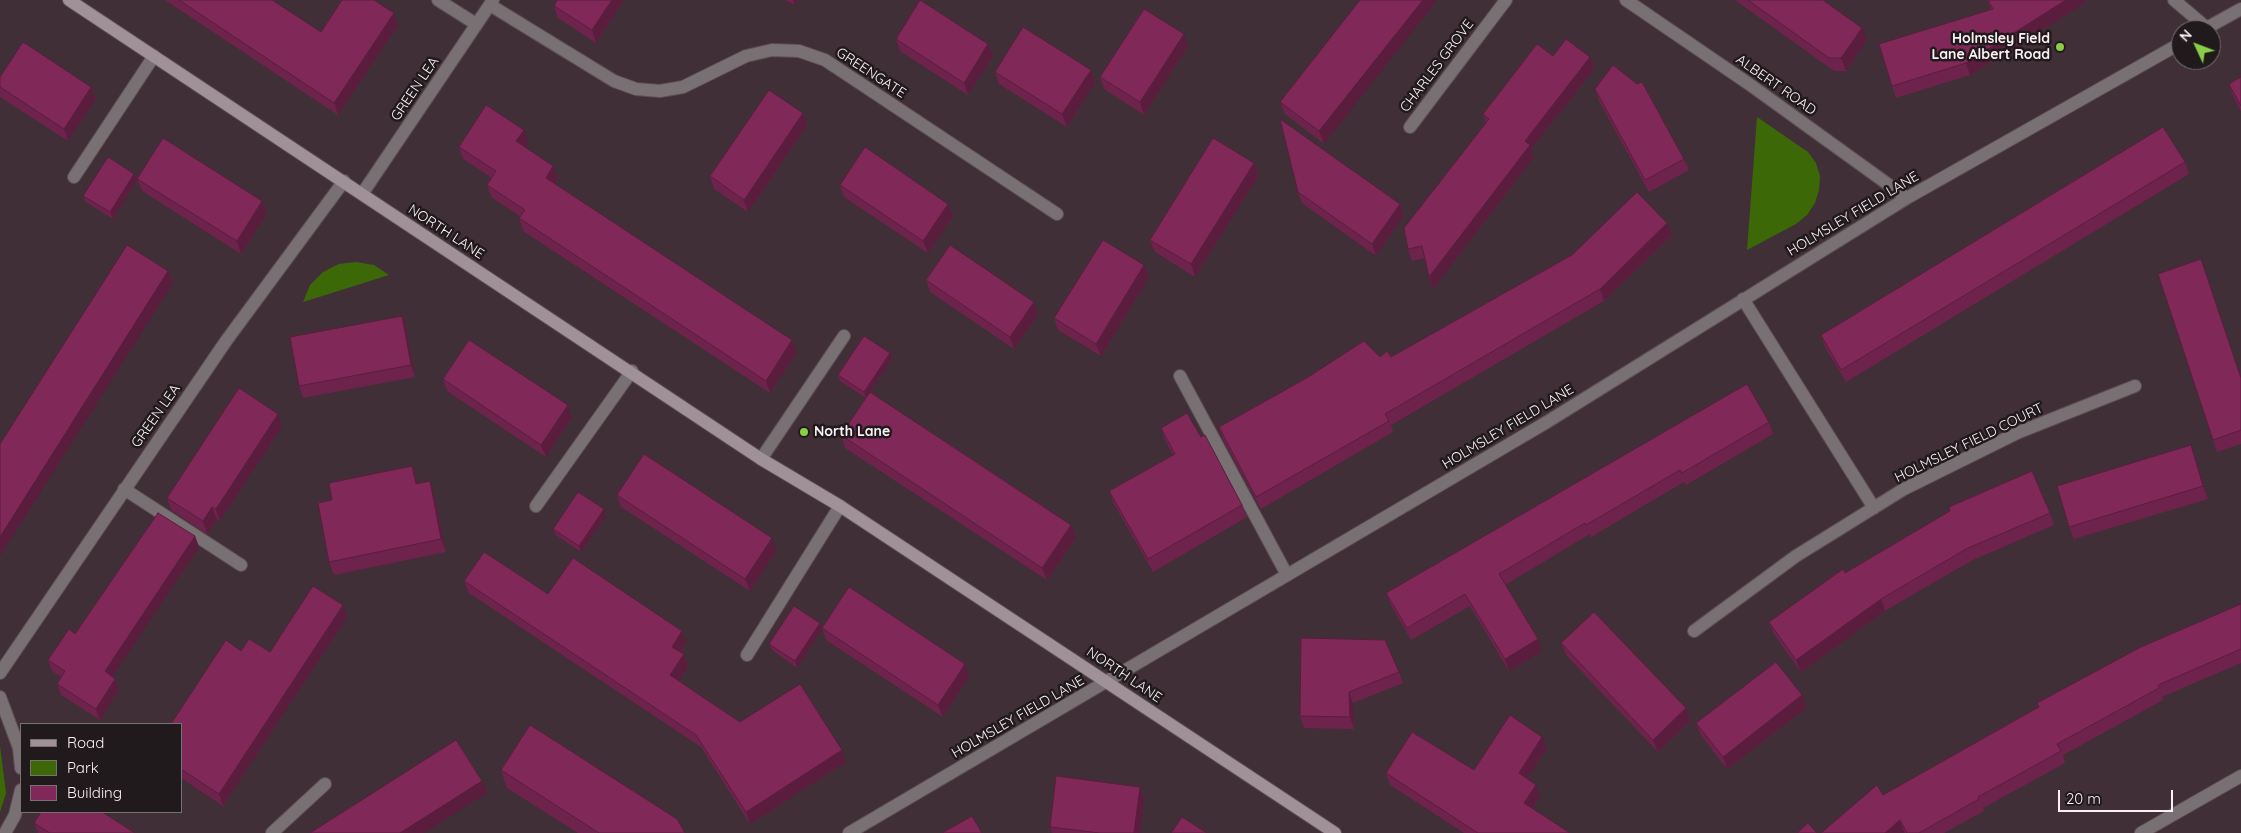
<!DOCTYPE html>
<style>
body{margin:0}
#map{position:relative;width:2241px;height:833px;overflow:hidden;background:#402f36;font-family:Quicksand,sans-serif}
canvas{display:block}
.legend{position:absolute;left:20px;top:723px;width:162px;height:90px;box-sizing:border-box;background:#211a1d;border:1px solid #787073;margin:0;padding:6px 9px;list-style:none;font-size:15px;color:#fbf0f5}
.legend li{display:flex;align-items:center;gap:10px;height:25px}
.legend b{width:25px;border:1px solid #787073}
.north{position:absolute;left:2171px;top:20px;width:50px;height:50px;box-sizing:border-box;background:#211a1d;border:1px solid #787073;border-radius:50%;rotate:313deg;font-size:14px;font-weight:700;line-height:20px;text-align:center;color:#fbf0f5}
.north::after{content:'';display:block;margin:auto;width:18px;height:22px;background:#8ace47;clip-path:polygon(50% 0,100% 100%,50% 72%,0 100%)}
.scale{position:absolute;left:2058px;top:790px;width:115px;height:22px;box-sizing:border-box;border:2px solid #fbf0f5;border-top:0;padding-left:6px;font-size:15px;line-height:18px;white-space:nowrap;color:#fbf0f5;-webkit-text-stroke:4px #211a1d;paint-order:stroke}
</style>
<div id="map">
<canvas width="2241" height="833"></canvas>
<ul class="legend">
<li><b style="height:6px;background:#9f9197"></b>Road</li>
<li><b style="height:14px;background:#3d6807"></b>Park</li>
<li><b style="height:14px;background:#802958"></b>Building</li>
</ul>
<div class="north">N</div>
<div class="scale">20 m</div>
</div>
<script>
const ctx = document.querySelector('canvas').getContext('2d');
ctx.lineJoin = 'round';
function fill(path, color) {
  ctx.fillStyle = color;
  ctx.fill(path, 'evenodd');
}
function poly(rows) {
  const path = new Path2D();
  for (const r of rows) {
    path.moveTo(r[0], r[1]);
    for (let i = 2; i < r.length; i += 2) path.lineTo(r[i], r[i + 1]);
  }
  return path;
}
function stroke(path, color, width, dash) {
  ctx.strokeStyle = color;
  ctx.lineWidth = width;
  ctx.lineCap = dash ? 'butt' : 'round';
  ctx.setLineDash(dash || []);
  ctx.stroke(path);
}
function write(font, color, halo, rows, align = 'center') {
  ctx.font = font + ' Quicksand,sans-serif';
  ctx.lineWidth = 5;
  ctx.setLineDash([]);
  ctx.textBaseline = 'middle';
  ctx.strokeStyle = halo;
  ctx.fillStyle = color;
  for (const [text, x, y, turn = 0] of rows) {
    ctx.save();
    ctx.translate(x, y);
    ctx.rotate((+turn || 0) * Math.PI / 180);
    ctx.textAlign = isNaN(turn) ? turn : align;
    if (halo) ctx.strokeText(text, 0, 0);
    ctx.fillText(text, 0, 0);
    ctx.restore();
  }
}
const green = poly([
 [1757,117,1808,152,1816,163,1820,176,1819,190,1815,203,1807,215,1796,224,1747,250],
 [356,262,374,265,389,275,303,302,310,285,323,272,339,264],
 [0,746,6,793,0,812]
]);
const lane = poly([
 [2174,0,2207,28],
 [74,177,154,56],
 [1180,376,1287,575],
 [761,459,844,336],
 [124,489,241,565],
 [536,506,632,371],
 [747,655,840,506],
 [272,833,325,784]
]);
const street = poly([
 [438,0,476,24],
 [1626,0,1749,84,1907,198],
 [490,5,614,81,636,89,660,91,683,87,746,56,772,50,799,51,825,60,1057,214],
 [2203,30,2241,9],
 [1410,127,1506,0],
 [362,194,493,0],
 [1743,299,1874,508],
 [1694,631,1796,556,1904,489,2017,433,2135,386],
 [0,673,226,341,344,181],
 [0,697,19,748,21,768],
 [5,833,15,815,21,790],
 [849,833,1547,422,1907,198,2181,43],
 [2141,833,2241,776]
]);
const secondary = poly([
 [69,0,761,459,840,506,1335,833]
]);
const wall = poly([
 [165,0,272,0,321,32,398,25,338,115],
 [624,0,596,43,558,18,554,6],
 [785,0,798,0,795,5],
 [1360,0,1324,144,1285,114,1280,102],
 [1735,0,1823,0,1862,28,1867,40,1846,71,1834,71],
 [1987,0,2084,0,2085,3,1970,75,1896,98,1892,86,1991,10],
 [896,39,993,56,968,95,900,51],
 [1188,46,1144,115,1104,89,1100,77],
 [1553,56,1590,57,1594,69,1531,149,1534,157,1433,289,1429,277,1425,258,1412,261,1408,249,1486,123,1483,114],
 [1091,70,1095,82,1067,127,999,84,995,72],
 [0,77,91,87,96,99,68,141,0,97],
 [2241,77,2241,111,2233,96,2229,84],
 [1637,84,1684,159,1689,170,1649,192,1599,101,1595,89],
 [803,113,807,125,748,212,714,189,710,176],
 [528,142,525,147,553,166,558,178,554,184,797,352,770,393,523,231,519,218,520,216,492,198,487,185,492,178,463,159,459,147],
 [2185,162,2189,174,1846,382,1825,347,1821,335],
 [1254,163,1258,176,1195,277,1155,252,1150,240],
 [137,179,262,201,267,213,241,254,142,191],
 [137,180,113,219,86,202,83,196],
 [840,185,948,204,953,216,928,253,844,197],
 [1298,192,1400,204,1404,215,1376,256,1302,203],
 [1667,223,1672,235,1604,301,1391,425,1393,432,1261,509,1223,439,1219,427,1305,379,1380,357,1391,357],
 [1144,265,1149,277,1101,356,1058,330,1054,318],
 [926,280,1034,302,1038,314,1014,349,930,292],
 [402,316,406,328,415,377,303,398,299,386],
 [890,353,892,359,870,392,1071,525,1076,537,1047,580,845,448,841,435,866,398,840,381,838,375],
 [2241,377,2241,444,2217,452,2213,440],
 [443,379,572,417,546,457,447,391],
 [1769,422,1773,434,1686,485,1684,482,1591,537,1590,534,1505,585,1542,651,1509,671,1470,606,1411,640,1391,605,1386,593],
 [282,426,220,521,217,519,207,534,171,510,167,498],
 [1161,428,1201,437,1242,505,1247,517,1153,572,1114,504,1109,491,1173,455,1165,440],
 [2195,457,2208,499,2074,539,2069,527],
 [412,466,418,484,434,493,446,552,334,575,329,562,332,500],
 [617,495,776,551,750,591,621,507],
 [2050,513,2054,525,1973,560,1924,588,1885,611,1801,672,1774,634,1769,622,1845,573],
 [606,516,581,552,556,535,553,529],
 [195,536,199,547,112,677,115,679,119,690,100,720,61,695,57,684,61,677,52,671,48,660,75,634],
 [464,581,548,594,686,643,681,652,684,654,688,666,679,681,740,722,846,762,750,824,701,747,469,593],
 [2241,604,2241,663,2162,697,2163,700,2063,755,2065,763,1983,808,1984,811,1944,833,1905,833,1883,795,2038,707,2037,703],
 [343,605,347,617,223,806,181,778,181,724,241,651,270,652],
 [820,623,822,629,797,668,772,650,769,644],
 [822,628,969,676,943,717,826,640],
 [1301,638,1399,672,1403,683,1353,703,1354,729,1304,728,1300,716],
 [1561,643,1686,708,1690,721,1658,752,1566,655],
 [1802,695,1806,708,1727,769,1701,735,1696,723],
 [1547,748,1527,779,1540,796,1532,809,1570,833,1464,833,1390,785,1386,773,1474,770],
 [501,770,685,833,578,833,507,788],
 [1140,787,1144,799,1140,833,1052,833,1050,827],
 [34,823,135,833,38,833]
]);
const shadedWall = poly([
 [612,0,624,0,596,43,592,30],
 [793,0,798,0,795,5],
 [1423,0,1437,0,1324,144,1319,131],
 [2066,0,2084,0,2085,3,1970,75,1966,63],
 [394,13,398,25,338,115,334,103],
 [1862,28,1867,40,1846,71,1841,58],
 [1184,34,1188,46,1144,115,1140,102],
 [988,44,993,56,968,95,964,83],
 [1590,57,1594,69,1531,149,1534,157,1433,289,1429,277,1525,141],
 [1091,70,1095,82,1067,127,1062,114],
 [91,87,96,99,68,141,64,129],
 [803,113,807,125,748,212,744,200],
 [524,130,528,142,521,154,516,141],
 [1254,163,1258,176,1195,277,1191,264],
 [553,166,558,178,550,190,546,178],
 [134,174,137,180,113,219,110,212],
 [262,201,267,213,241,254,237,241],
 [948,204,953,216,928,253,923,241],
 [1400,204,1404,215,1376,256,1372,244],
 [1667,223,1672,235,1604,301,1600,289],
 [1144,265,1149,277,1101,356,1096,344],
 [168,271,173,283,0,556,0,537],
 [1034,302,1038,314,1014,349,1010,337],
 [402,316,406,328,415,377,411,365],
 [792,340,797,352,770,393,766,381],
 [890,353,892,359,866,398,864,392],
 [568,405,572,417,546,457,541,445],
 [278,414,282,426,220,521,216,509],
 [2191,445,2195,457,2208,499,2203,486],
 [412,466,417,479,421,496,416,484],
 [430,481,434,493,446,552,441,539],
 [212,507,217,519,207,534,203,521],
 [604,509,606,516,581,552,579,546],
 [1071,525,1076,537,1047,580,1042,568],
 [195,536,199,547,109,682,105,671],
 [772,538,776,551,750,591,745,579],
 [1881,599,1885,611,1801,672,1796,660],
 [343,605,347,617,223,806,219,794],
 [820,623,822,629,797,668,795,661],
 [682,631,686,643,676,659,672,647],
 [1538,639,1542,651,1509,671,1505,659],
 [684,654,688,666,675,688,670,675],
 [965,664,969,676,943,717,938,705],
 [115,679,119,690,100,720,96,709],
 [1349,692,1353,703,1354,729,1350,717],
 [1802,695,1806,708,1727,769,1723,757],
 [1686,708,1690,721,1658,752,1653,740],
 [1542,737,1547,748,1523,785,1519,773],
 [842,750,846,762,750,824,746,812],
 [482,781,487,793,424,833,400,833],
 [1536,785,1540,796,1528,815,1524,803],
 [1140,787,1144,799,1140,833,1134,833],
 [1900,820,1904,832,1903,833,1885,833]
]);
const building = poly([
 [179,0,272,0,321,32,342,0,374,0,394,13,334,103,179,0],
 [557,0,612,0,592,30,554,6,557,0],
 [920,0,988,44,964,83,896,39,920,0],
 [1360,0,1423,0,1319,131,1280,102,1360,0],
 [1748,0,1823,0,1862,28,1841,58,1829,58,1748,0],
 [1988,0,2066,0,1966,63,1892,86,1879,44,1993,9,1988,0],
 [1144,9,1184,34,1140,102,1100,77,1144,9],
 [1023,27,1091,70,1062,114,995,72,1023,27],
 [1566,39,1590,57,1525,141,1530,145,1429,277,1422,246,1408,249,1404,228,1489,119,1483,114,1537,44,1553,56,1566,39],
 [23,42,91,87,64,129,0,87,0,77,23,42],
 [1613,65,1637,84,1642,82,1684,159,1645,180,1595,89,1613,65],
 [2241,77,2241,106,2229,84,2241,77],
 [769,90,803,113,744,200,710,176,769,90],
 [486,105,524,130,516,141,553,166,546,178,792,340,766,381,519,218,525,210,487,185,496,171,459,147,486,105],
 [1280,119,1400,204,1372,244,1298,192,1280,119],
 [2163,127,2185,162,1841,370,1821,335,2163,127],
 [163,138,262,201,237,241,137,179,163,138],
 [1213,138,1254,163,1191,264,1150,240,1213,138],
 [865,147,948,204,923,241,840,185,865,147],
 [108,157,134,174,110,212,83,196,108,157],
 [1637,192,1667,223,1600,289,1385,414,1389,421,1256,497,1219,427,1305,379,1364,341,1380,357,1387,351,1391,357,1515,287,1572,255,1637,192],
 [1103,240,1144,265,1096,344,1054,318,1103,240],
 [127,245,168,271,0,537,0,444,127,245],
 [950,245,1034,302,1010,337,926,280,950,245],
 [2201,259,2241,378,2241,430,2213,440,2158,274,2201,259],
 [402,316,411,365,299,386,290,337,402,316],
 [864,336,890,353,864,392,838,375,864,336],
 [469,340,568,405,541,445,443,379,469,340],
 [1747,384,1769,422,1682,473,1680,470,1586,525,1585,523,1499,574,1538,639,1505,659,1465,594,1407,628,1386,593,1747,384],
 [239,388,278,414,216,509,212,507,203,521,167,498,239,388],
 [870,392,1071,525,1042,568,841,435,870,392],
 [1187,413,1201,437,1205,435,1242,505,1148,559,1109,491,1175,454,1161,428,1187,413],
 [2191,445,2203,486,2069,527,2057,486,2191,445],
 [644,454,772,538,745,579,617,495,644,454],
 [412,466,416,484,430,481,441,539,329,562,318,503,332,500,329,483,412,466],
 [2032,471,2050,513,1968,548,1920,576,1881,599,1796,660,1769,622,1843,569,1845,573,1950,511,1949,507,2032,471],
 [578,492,604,509,579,546,553,529,578,492],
 [158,513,195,536,105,671,115,679,96,709,57,684,65,671,48,660,69,629,75,634,158,513],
 [484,552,548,594,573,558,682,631,672,647,684,654,670,675,740,722,800,684,842,750,746,812,696,735,464,581,484,552],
 [313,586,343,605,219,794,181,769,181,724,171,724,226,640,241,651,249,639,270,652,313,586],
 [849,587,965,664,938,705,822,628,849,587],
 [2241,604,2241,649,2158,685,2159,688,2057,744,2061,751,1978,797,1979,799,1919,833,1907,833,1900,820,1885,833,1821,833,1877,785,1883,795,2039,707,2037,703,2141,647,2241,604],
 [794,606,820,623,795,661,769,644,794,606],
 [1594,612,1686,708,1653,740,1561,643,1594,612],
 [1301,638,1385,640,1399,672,1349,692,1350,717,1300,716,1301,638],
 [1776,662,1802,695,1723,757,1696,723,1776,662],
 [1510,715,1542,737,1519,773,1536,785,1524,803,1570,833,1478,833,1386,773,1412,732,1474,770,1510,715],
 [530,725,677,819,685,833,599,833,501,770,530,725],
 [456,740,482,781,400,833,310,833,456,740],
 [1056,776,1140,787,1134,833,1100,833,1050,827,1056,776],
 [41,812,102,812,135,833,50,833,34,823,41,812],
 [972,816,982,833,942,833,972,816],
 [1182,817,1207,833,1171,833,1182,817],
 [1808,823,1817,833,1797,833,1808,823]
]);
const markers = [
 [2060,47,5,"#8ace47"],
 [804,432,5,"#8ace47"]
];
const poiNames = [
 ["Holmsley Field",2050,39],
 ["Lane Albert Road",2050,55],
 ["North Lane",814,432,"left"]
];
const streetNames = [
 ["CHARLES GROVE",1437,66,-53],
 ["GREENGATE",871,73,33],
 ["ALBERT ROAD",1776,85,35],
 ["GREEN LEA",415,89,-56],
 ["HOLMSLEY FIELD LANE",1853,214,-31],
 ["NORTH LANE",446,232,33],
 ["GREEN LEA",156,416,-55],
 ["HOLMSLEY FIELD LANE",1508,427,-31],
 ["HOLMSLEY FIELD COURT",1969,443,-26],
 ["NORTH LANE",1124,675,34],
 ["HOLMSLEY FIELD LANE",1018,717,-30]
];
fill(green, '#3d6807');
stroke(lane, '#5e4e55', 14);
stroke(street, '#5e4e55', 14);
stroke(secondary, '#5e4e55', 14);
stroke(lane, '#797074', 12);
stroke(street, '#797074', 12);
stroke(secondary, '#9f9197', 12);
fill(wall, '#6e234c');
fill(shadedWall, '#5a1d3e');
fill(building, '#802958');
stroke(building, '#5a1d3e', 1);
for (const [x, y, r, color] of markers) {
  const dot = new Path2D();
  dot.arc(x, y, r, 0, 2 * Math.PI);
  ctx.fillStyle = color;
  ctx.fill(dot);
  stroke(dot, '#211a1d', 2);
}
write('bold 14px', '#fbf0f5', '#211a1d', poiNames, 'right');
write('14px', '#fbf0f5', '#211a1d', streetNames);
</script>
